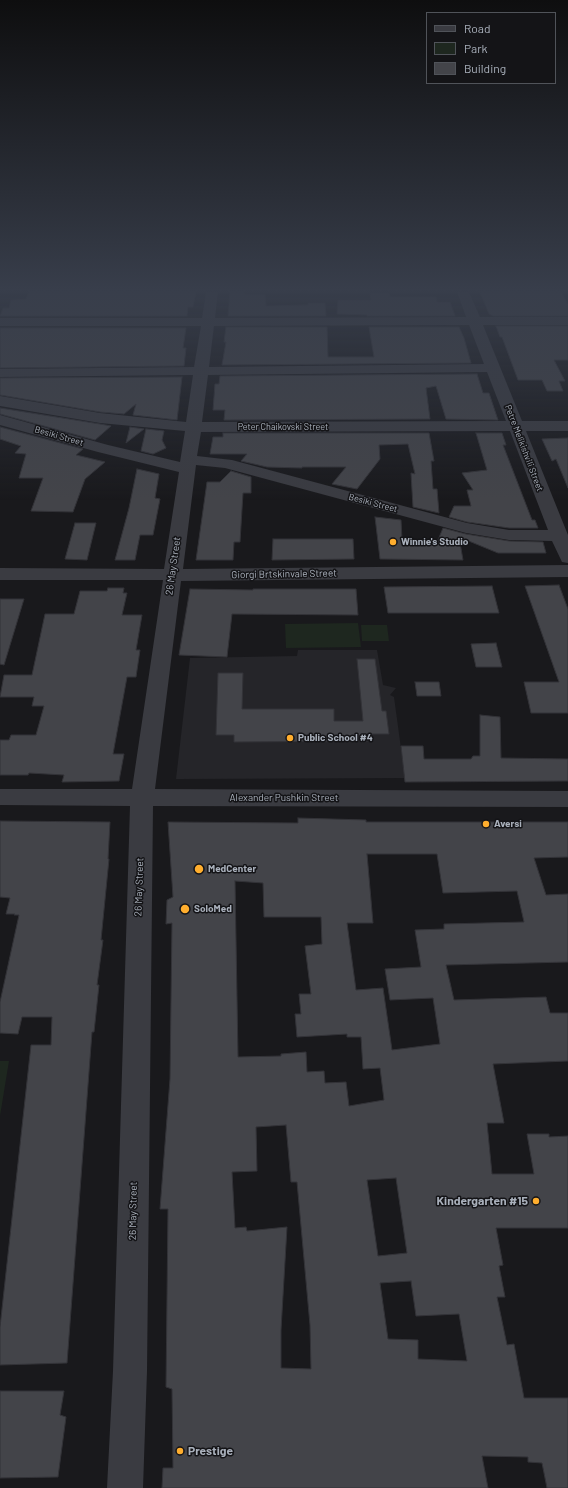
<!DOCTYPE html>
<style>
body{margin:0}
#map{position:relative;width:568px;height:1488px;overflow:hidden;background:#19191c;font-family:Barlow,sans-serif}
canvas{display:block}
.legend{position:absolute;left:426px;top:12px;width:130px;height:72px;box-sizing:border-box;background:#141417;border:1px solid #505359;margin:0;padding:5px 7px;list-style:none;font-size:12px;color:#aab1bc}
.legend li{display:flex;align-items:center;gap:8px;height:20px}
.legend b{width:20px;border:1px solid #505359}
</style>
<div id="map">
<canvas width="568" height="1488"></canvas>
<ul class="legend">
<li><b style="height:5px;background:#3a3b41"></b>Road</li>
<li><b style="height:11px;background:#1e271f"></b>Park</li>
<li><b style="height:11px;background:#434449"></b>Building</li>
</ul>
</div>
<script>
const ctx = document.querySelector('canvas').getContext('2d');
ctx.lineJoin = 'round';
function fill(path, color) {
  ctx.fillStyle = color;
  ctx.fill(path, 'evenodd');
}
function poly(rows) {
  const path = new Path2D();
  for (const r of rows) {
    path.moveTo(r[0], r[1]);
    for (let i = 2; i < r.length; i += 2) path.lineTo(r[i], r[i + 1]);
  }
  return path;
}
function stroke(path, color, width, dash) {
  ctx.strokeStyle = color;
  ctx.lineWidth = width;
  ctx.lineCap = dash ? 'butt' : 'round';
  ctx.setLineDash(dash || []);
  ctx.stroke(path);
}
function write(font, color, halo, rows, align = 'center') {
  ctx.font = font + ' Barlow,sans-serif';
  ctx.lineWidth = 3;
  ctx.setLineDash([]);
  ctx.textBaseline = 'middle';
  ctx.strokeStyle = halo;
  ctx.fillStyle = color;
  for (const [text, x, y, turn = 0] of rows) {
    ctx.save();
    ctx.translate(x, y);
    ctx.rotate((+turn || 0) * Math.PI / 180);
    ctx.textAlign = isNaN(turn) ? turn : align;
    if (halo) ctx.strokeText(text, 0, 0);
    ctx.fillText(text, 0, 0);
    ctx.restore();
  }
}
const built = poly([
 [298,650,377,650,383,685,396,688,390,695,394,697,405,778,176,779,190,658,297,656]
]);
const green = poly([
 [358,623,361,647,286,648,285,624],
 [361,625,387,625,389,641,362,641],
 [0,1061,9,1061,0,1116]
]);
const building = poly([
 [29,292,196,292,193,307,188,307,187,316,0,316,3,308,9,308,11,300,26,299,29,292],
 [230,292,244,292,244,294,265,295,266,306,308,305,308,303,325,303,326,316,228,316,230,292],
 [480,292,561,292,568,304,568,316,493,316,489,314,480,292],
 [370,293,389,293,390,297,436,297,437,302,450,302,455,316,367,316,367,315,337,314,338,300,371,300,370,293],
 [496,326,568,326,568,360,554,360,565,381,559,381,563,391,547,391,542,380,518,380,502,337,500,337,496,326],
 [226,327,327,327,328,357,374,357,369,327,459,327,464,338,471,363,222,365,226,342,224,342,226,327],
 [0,328,186,328,183,348,186,348,184,366,0,368,0,328],
 [477,374,483,393,489,393,498,420,446,419,436,386,426,388,430,419,224,420,225,410,213,410,215,384,219,384,220,376,477,374],
 [182,377,177,420,133,415,136,404,124,414,100,412,0,395,0,378,182,377],
 [0,408,100,424,111,426,95,440,0,414,0,408],
 [0,427,83,449,76,455,105,462,85,479,73,512,31,511,43,478,19,478,26,454,15,453,21,446,0,439,0,427],
 [130,427,144,429,126,443,130,427],
 [146,429,164,431,162,440,166,448,153,454,141,451,146,429],
 [223,433,429,433,434,461,431,461,433,489,437,489,439,513,413,507,411,473,415,474,408,444,379,445,380,459,357,489,332,484,346,467,302,467,302,468,267,467,241,461,247,454,210,454,213,437,223,437,223,433],
 [476,433,502,433,506,445,503,445,532,520,535,520,538,528,509,528,467,522,449,517,454,506,471,506,467,490,473,490,462,473,487,470,476,433],
 [568,438,568,488,556,459,552,461,542,439,568,438],
 [137,469,159,474,155,498,160,499,153,535,140,535,135,560,115,560,129,508,137,469],
 [231,471,251,477,251,493,243,493,240,542,234,542,233,560,196,560,207,482,220,482,231,471],
 [375,517,401,520,402,540,438,540,443,528,466,534,509,541,543,542,546,553,498,553,459,537,463,560,380,559,375,517],
 [75,523,96,523,87,560,65,559,75,523],
 [273,539,353,539,354,559,272,560,273,539],
 [559,585,568,609,568,713,531,713,524,682,559,682,525,586,559,585],
 [492,586,499,613,388,613,384,587,492,586],
 [108,588,124,588,123,593,127,593,122,615,142,615,136,650,140,650,136,677,127,677,113,754,124,754,119,781,62,782,64,775,29,773,28,775,0,775,0,740,9,740,11,735,36,735,44,706,32,706,34,697,0,697,4,675,32,675,45,614,74,614,80,591,107,591,108,588],
 [190,589,253,590,253,589,356,589,358,615,232,614,227,657,179,655,190,589],
 [0,599,24,599,4,665,0,664,0,599],
 [496,643,502,667,476,667,471,644,496,643],
 [357,659,375,659,382,711,386,711,389,734,367,734,368,741,234,742,234,735,216,735,218,673,243,673,242,709,334,709,334,721,363,721,357,659],
 [415,682,439,682,441,696,417,696,415,682],
 [480,715,500,717,501,758,568,759,568,781,405,782,401,746,423,746,424,759,471,759,473,756,480,756,480,715],
 [298,818,366,820,366,822,568,822,568,857,534,858,546,895,568,894,568,962,446,965,454,1000,546,997,550,1013,568,1013,568,1061,493,1064,504,1123,487,1123,492,1174,534,1174,527,1134,549,1134,549,1137,568,1136,568,1228,496,1228,503,1265,499,1266,505,1297,497,1297,507,1345,514,1344,524,1398,568,1398,568,1488,547,1488,542,1463,528,1462,528,1457,482,1456,488,1488,162,1488,163,1468,173,1468,172,1389,166,1387,168,1209,160,1209,170,1079,172,923,166,924,167,900,173,897,168,822,298,823,298,818],
 [367,854,437,854,443,893,517,891,524,922,444,924,444,929,415,930,421,967,385,969,390,1000,433,998,440,1044,392,1050,383,988,356,990,347,923,373,923,367,854],
 [235,881,263,883,264,917,321,917,322,944,305,946,311,994,299,994,301,1014,295,1014,297,1037,347,1034,347,1037,361,1037,363,1069,380,1068,384,1100,349,1106,346,1082,325,1083,324,1071,307,1072,306,1052,281,1054,281,1056,238,1057,235,881],
 [286,1125,291,1182,297,1182,310,1325,311,1369,281,1368,281,1330,287,1227,247,1231,246,1227,235,1228,232,1172,257,1171,256,1127,286,1125],
 [396,1178,407,1253,378,1256,367,1180,396,1178],
 [411,1281,416,1316,459,1314,467,1361,418,1359,418,1340,388,1339,380,1283,411,1281],
 [0,821,110,822,108,859,109,859,101,940,103,940,97,985,99,985,94,1032,92,1032,67,1363,0,1365,0,1327,31,1045,51,1045,52,1017,22,1017,18,1034,0,1033,0,1002,19,915,14,915,15,914,6,914,10,898,0,897,0,821],
 [0,1391,64,1391,60,1415,66,1417,58,1477,0,1478,0,1391]
]);
const minor = poly([
 [206,292,218,292,215,318,466,317,457,292,469,292,480,317,568,317,568,325,483,325,522,421,568,421,568,431,526,431,568,535,568,563,562,562,552,541,509,540,466,533,225,468,196,465,183,569,568,565,568,577,181,581,155,789,568,791,568,807,153,806,147,1371,143,1488,107,1488,113,1371,130,806,0,805,0,789,132,789,163,580,0,580,0,568,164,569,179,472,98,452,0,425,0,415,108,445,180,462,185,431,100,423,0,406,0,396,100,413,186,422,193,375,0,377,0,369,194,367,201,326,0,326,0,318,202,318,206,292],
 [469,325,484,364,209,367,214,326,469,325],
 [487,372,506,421,202,422,208,375,487,372],
 [510,431,548,530,509,530,467,523,232,460,197,456,201,432,510,431]
]);
const markers = [
 [393,542,4,"#ffae2e"],
 [290,738,4,"#ffae2e"],
 [486,824,4,"#ffae2e"],
 [199,869,5,"#ffae2e"],
 [185,909,5,"#ffae2e"],
 [536,1201,4,"#ffae2e"],
 [180,1451,4,"#ffae2e"]
];
const farStreetnames = [
 ["Peter Chaikovski Street",283,427],
 ["Besiki Street",59,436,16],
 ["Petre Melikishvili Street",524,448,69],
 ["Besiki Street",373,503,15]
];
const poiNames = [
 ["Winnie's Studio",401,542],
 ["Public School #4",298,738],
 ["Aversi",494,824],
 ["MedCenter",208,869],
 ["SoloMed",194,909]
];
const streetNames = [
 ["26 May Street",173,566,-82],
 ["Giorgi Brtskinvale Street",284,574,-1],
 ["Alexander Pushkin Street",284,798],
 ["26 May Street",139,887,-88],
 ["26 May Street",133,1211,-89]
];
const nearPoinames = [
 ["Kindergarten #15",528,1201],
 ["Prestige",188,1451,"left"]
];
fill(built, '#252529');
fill(green, '#1e271f');
fill(building, '#434449');
stroke(building, '#333338', 1);
fill(minor, '#3a3b41');
const sky = ctx.createLinearGradient(0, 0, 0, 500);
sky.addColorStop(0, '#0e0e0f');
sky.addColorStop(0.58, '#383e4b');
sky.addColorStop(1, '#383e4b00');
ctx.fillStyle = sky;
ctx.fillRect(0, 0, 568, 500);
for (const [x, y, r, color] of markers) {
  const dot = new Path2D();
  dot.arc(x, y, r, 0, 2 * Math.PI);
  ctx.fillStyle = color;
  ctx.fill(dot);
  stroke(dot, '#141417', 1.5);
}
write('9px', '#aab1bc', '#141417', farStreetnames);
write('bold 10px', '#aab1bc', '#141417', poiNames, 'left');
write('10px', '#aab1bc', '#141417', streetNames);
write('bold 12px', '#aab1bc', '#141417', nearPoinames, 'right');
</script>
